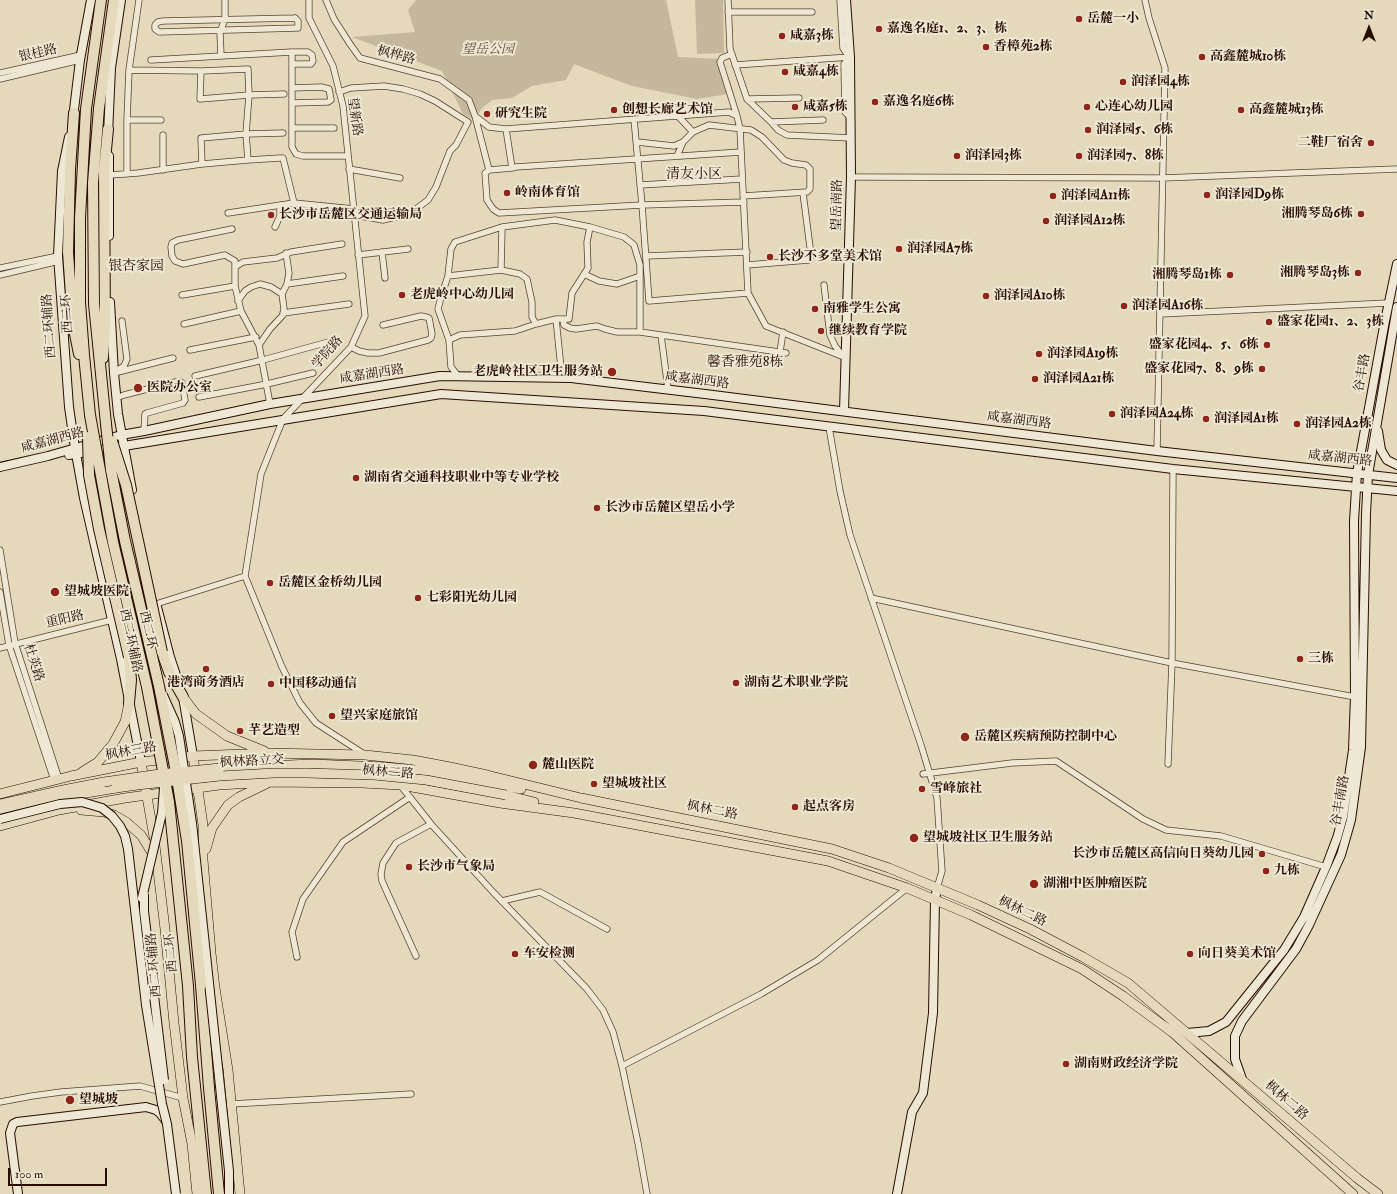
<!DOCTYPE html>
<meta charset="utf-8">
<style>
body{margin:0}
#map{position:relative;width:1397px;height:1194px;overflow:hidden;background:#e4dabb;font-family:"IM FELL Double Pica",serif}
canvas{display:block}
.north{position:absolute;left:1349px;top:8px;width:40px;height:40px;-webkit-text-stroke:3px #ede7d3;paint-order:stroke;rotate:0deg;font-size:11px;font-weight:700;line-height:16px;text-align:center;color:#290c00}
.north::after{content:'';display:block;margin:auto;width:14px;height:18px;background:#290c00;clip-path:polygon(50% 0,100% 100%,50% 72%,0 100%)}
.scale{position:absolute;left:8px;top:1168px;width:99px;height:18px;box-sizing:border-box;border:2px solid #290c00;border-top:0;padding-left:5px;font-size:12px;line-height:14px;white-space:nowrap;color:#290c00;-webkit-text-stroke:3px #ede7d3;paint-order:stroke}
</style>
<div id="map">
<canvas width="1397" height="1194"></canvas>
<div class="north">N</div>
<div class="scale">100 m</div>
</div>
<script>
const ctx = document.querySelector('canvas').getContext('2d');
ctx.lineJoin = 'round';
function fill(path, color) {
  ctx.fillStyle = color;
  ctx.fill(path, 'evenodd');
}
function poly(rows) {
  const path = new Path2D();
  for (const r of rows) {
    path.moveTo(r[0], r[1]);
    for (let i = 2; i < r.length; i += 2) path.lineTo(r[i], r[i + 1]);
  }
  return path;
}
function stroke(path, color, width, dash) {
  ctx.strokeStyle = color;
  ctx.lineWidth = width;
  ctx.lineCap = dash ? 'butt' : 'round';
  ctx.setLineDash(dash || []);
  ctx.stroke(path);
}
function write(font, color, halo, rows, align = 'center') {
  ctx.font = font + ' "IM FELL Double Pica","Noto Serif SC",serif';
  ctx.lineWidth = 4;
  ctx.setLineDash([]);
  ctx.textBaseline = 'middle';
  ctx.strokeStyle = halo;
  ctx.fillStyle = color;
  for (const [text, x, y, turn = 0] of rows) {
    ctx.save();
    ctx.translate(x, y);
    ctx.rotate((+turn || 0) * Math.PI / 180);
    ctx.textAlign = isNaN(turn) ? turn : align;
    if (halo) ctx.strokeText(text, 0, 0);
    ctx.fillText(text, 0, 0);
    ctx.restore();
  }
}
const green = poly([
 [416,0,666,0,678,57,721,59,734,93,697,99,632,86,574,64,566,80,532,86,512,98,492,100,482,108,474,120,463,114,442,71,352,37,415,32,408,10],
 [695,0,723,0,724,53,697,54]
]);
const street = poly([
 [326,0,334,19,350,44,360,58,440,79,469,100,475,116,489,170],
 [728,0,730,49,747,99,771,122,823,120],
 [840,0,843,48,849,57],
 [1145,0,1149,18,1165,68,1157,451],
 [728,12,812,12],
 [295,18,298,21,298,28,159,32,155,29,155,25,158,22,163,21,295,18],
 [732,54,722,58,720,62,737,116],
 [221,56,292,52,308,52,312,55,313,61,311,64,292,64,292,52],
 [850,57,844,64,845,112,851,118],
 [151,60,221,56,220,32,225,19,225,0],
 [292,64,292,147,296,154,303,156,348,156],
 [735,65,850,57],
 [129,70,201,71,248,69,249,95,200,99,201,71],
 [0,73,81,55],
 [0,79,80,60],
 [292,88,321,87,329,89,331,100,328,102,292,103],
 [339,92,351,88,384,86,403,89,420,94,435,101,468,122,456,145,450,151,436,187,428,200,416,209,399,216,383,220,354,215],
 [747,99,799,98],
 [677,115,693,132],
 [475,116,489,127,506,129],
 [634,119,642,205,649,301,748,293],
 [127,120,161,120],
 [771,122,778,130,787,135,851,138],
 [292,128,334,128],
 [283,133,246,134,249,95,284,94],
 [246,134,248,160,202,164,201,138,246,134],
 [163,135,163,170],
 [637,142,674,146,683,142],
 [741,152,516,167,512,168,506,129,729,112,737,116,740,129,748,293,766,326,844,357],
 [677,156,683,142,693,132,709,125,751,130,762,137,784,160,792,163,806,165,810,169,810,189,807,192,743,196],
 [512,168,489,170,485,173,487,200,493,209,499,213,642,205,744,202],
 [349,169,400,178],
 [127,174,127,120,129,70,139,0],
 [110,175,138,173,202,164],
 [851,177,1162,178,1397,169],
 [640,185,742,179],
 [294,203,354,209],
 [228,213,294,203,283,158,280,158,248,160],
 [275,227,280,216,280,205],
 [232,229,178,240,172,243,171,247,172,256,175,261,183,264,225,255,235,261,235,286,241,311,259,345,270,404],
 [382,252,385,278],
 [358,255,408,249],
 [646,256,747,252],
 [747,265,809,260,811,255,803,193],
 [235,267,243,262,277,258,291,252,342,244],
 [0,268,58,256],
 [584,274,599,281,617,284,640,276],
 [0,275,59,261],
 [448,276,501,270,502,227],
 [287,284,343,276],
 [824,285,830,335,835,346,842,355],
 [282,294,287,284,289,273,286,253],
 [182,295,235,286],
 [238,301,245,291,251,287,260,284,271,287,282,294,284,309,283,315,270,329,259,345],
 [283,313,349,304],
 [1160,314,1388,303],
 [556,319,562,378],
 [563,319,564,325,570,328,576,329,597,326,605,329,617,332,640,332],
 [184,324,241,311],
 [536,324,556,319,569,319,572,293,588,268,587,242,590,227],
 [661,335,668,389],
 [449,340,460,335,515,331,536,324,532,317,532,302,527,279,520,274,501,270],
 [351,347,359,351,368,353,379,353,428,340,431,338,432,334,429,318,426,317,421,316,383,325],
 [190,350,256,337],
 [780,352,783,332],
 [119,369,124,366,127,359,122,321],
 [114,373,173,358],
 [195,376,263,360,332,341],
 [459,377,451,367,449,340,438,309,441,297,448,276,451,249,455,242,502,227,555,220,590,227,624,237,634,245,640,265,640,332,786,353],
 [199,397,267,384,313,373],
 [116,398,124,395,175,382,180,382,182,383,185,400,183,403,147,413,145,414,144,431],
 [829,427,840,491,850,535,921,745,937,798,942,871,937,888],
 [0,550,15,643,59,779],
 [245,576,282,667,300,703,316,723,364,754],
 [0,592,9,645,54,780],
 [871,598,1172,663,1355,697],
 [156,604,245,576,261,474,283,419,351,347,365,316,343,106,333,66,309,18,309,0],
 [0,648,112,620],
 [1168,764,1172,663,1173,469],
 [923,774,1012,763,1056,761,1143,819,1166,830,1221,836,1326,867],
 [401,786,431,824,493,892,587,989,603,1010,613,1032,622,1066,638,1143,647,1194],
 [502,901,540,892,607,929],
 [416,956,382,881,381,874,383,863,396,843,431,824],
 [297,957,292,932,303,899,343,842,410,797],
 [622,1066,761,994,818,960,907,888],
 [0,1102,32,1096,61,1092,140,1086,183,1098],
 [231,1104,411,1094]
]);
const secondary = poly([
 [73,118,80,60,91,0],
 [108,134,111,68,121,0],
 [69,137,62,171,58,256,69,407,75,448,84,498,121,659,141,762],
 [109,156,109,236],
 [110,302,114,373,118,414,132,490],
 [844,411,851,177,850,57,846,0],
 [1378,431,1381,450,1387,460,1397,465],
 [69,455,441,394,704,411,1173,469,1397,491],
 [0,467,48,456,121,435,144,431,270,404,440,376,571,378,705,394,1157,451,1397,478],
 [157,607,170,657,178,681],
 [183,697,193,756],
 [1187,1033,1209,1031,1226,1022,1284,950,1304,917,1326,867,1337,838,1343,817,1353,750,1355,697,1354,521,1357,473,1385,321,1397,264],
 [1242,1079,1235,1059,1235,1036,1242,1021,1296,949,1309,925,1341,855,1351,820,1361,747,1366,514,1368,475,1397,307],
 [18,1194,10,1133,13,1124,17,1122,146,1107,156,1110,160,1113,166,1121],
 [897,1194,912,1112,923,1093,933,1013,935,900,937,888]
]);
const primary = poly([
 [183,697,196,714,227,736,264,751],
 [193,756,203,825,203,860,211,953,215,988,228,1070,240,1194],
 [141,762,154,837,165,929,174,1023,183,1098,192,1144,197,1194],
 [220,768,312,764,384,767,428,771,521,789],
 [82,772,98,762,113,744,125,722,129,703],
 [0,794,71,776,141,762,193,756,269,753,365,755,413,760,450,767,487,775,581,798,832,849,889,868,978,905,1030,929,1083,957,1128,983,1357,1178,1378,1194],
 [506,795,534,802],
 [0,804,63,790,104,782],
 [81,810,104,812,114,815,126,822,141,835,152,853,154,859],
 [0,812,62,797,116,788],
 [0,826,59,810,125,798,219,785,270,782,362,783,401,785,500,803,574,813,828,861,907,888,971,915,1082,969,1123,996,1172,1032,1353,1194],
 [206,849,212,828,228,805,239,797,266,784]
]);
const highway = poly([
 [74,113,70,170,68,252,73,324,79,354],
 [103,358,105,326,104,171,108,129],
 [90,415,84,355,80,302,80,218,86,109,101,0],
 [106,424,94,304,93,183,99,108,114,0],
 [162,652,169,672,183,697],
 [129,657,131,680,129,703],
 [201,985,209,1088,219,1194],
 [188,986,192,1057,206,1194]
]);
const secondaryBridge = poly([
 [163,695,175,722,179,736,192,823,229,1171,229,1194],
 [0,819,60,804,82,802,102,808,112,816,120,826,125,836,128,849,146,1005,162,1104,167,1124,176,1194],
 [144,894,144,911,164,1080],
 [142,898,162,813,164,788]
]);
const primaryBridge = poly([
 [104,782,160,774,220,768],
 [116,788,137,785,220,776,274,773,307,773,374,775,426,780,506,795]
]);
const highwayBridge = poly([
 [90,415,113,542,147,687,169,802,188,986],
 [106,424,111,470,125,541,159,686,176,772,187,841,201,985],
 [88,437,89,475,99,529,129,657],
 [112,441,126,485,162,652]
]);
const markers = [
 [1079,19,4,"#8f2418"],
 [879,29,4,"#8f2418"],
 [782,36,4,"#8f2418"],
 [986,47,4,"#8f2418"],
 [1202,57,4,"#8f2418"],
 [785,72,4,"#8f2418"],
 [1123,82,4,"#8f2418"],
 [875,102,4,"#8f2418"],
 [795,107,4,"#8f2418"],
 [1087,107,4,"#8f2418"],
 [614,110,4,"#8f2418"],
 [1241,110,4,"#8f2418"],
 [487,114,4,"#8f2418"],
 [1088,130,4,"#8f2418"],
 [1371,143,4,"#8f2418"],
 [957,156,4,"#8f2418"],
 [1079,156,4,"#8f2418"],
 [507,193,4,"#8f2418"],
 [1207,195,4,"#8f2418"],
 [1053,196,4,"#8f2418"],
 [1361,214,4,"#8f2418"],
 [271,215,4,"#8f2418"],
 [1046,221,4,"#8f2418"],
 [899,249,4,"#8f2418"],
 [770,257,4,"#8f2418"],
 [1358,273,4,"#8f2418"],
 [1230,275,4,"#8f2418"],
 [402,295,4,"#8f2418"],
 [986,296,4,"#8f2418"],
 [1124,306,4,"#8f2418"],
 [815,309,4,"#8f2418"],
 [1269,322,4,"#8f2418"],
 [821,331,4,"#8f2418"],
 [1267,345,4,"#8f2418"],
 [1039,354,4,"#8f2418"],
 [1262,369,4,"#8f2418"],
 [612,372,5,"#8f2418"],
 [1035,379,4,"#8f2418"],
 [138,388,5,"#8f2418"],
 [1112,414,4,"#8f2418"],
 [1206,419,4,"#8f2418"],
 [1297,424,4,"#8f2418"],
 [356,478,4,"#8f2418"],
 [597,508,4,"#8f2418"],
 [270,583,4,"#8f2418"],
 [55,592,5,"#8f2418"],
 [418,598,4,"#8f2418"],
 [1300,659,4,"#8f2418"],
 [206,669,4,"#8f2418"],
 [736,683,4,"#8f2418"],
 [271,684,4,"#8f2418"],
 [332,716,4,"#8f2418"],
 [240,731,4,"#8f2418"],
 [965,737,5,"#8f2418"],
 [533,765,5,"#8f2418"],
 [594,784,4,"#8f2418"],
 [922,789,4,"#8f2418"],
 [795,807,4,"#8f2418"],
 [914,838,5,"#8f2418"],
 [1262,854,4,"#8f2418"],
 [409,867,4,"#8f2418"],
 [1266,871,4,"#8f2418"],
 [1034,884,5,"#8f2418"],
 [515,954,4,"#8f2418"],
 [1190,954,4,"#8f2418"],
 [1066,1064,4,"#8f2418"],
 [70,1100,5,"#8f2418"]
];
const poiNames = [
 ["岳麓一小",1087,19],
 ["嘉逸名庭1、2、3、栋",887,29],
 ["咸嘉3栋",790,36],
 ["香樟苑2栋",994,47],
 ["高鑫麓城10栋",1210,57],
 ["咸嘉4栋",793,72],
 ["润泽园4栋",1131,82],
 ["嘉逸名庭6栋",883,102],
 ["咸嘉5栋",803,107],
 ["心连心幼儿园",1095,107],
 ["创想长廊艺术馆",622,110],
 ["高鑫麓城13栋",1249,110],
 ["研究生院",495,114],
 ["润泽园5、6栋",1096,130],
 ["二鞋厂宿舍",1363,143,"right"],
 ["润泽园3栋",965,156],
 ["润泽园7、8栋",1087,156],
 ["岭南体育馆",515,193],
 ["润泽园D9栋",1215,195],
 ["润泽园A11栋",1061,196],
 ["湘腾琴岛6栋",1353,214,"right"],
 ["长沙市岳麓区交通运输局",279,215],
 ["润泽园A12栋",1054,221],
 ["润泽园A7栋",907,249],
 ["长沙不多堂美术馆",778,257],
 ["湘腾琴岛3栋",1350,273,"right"],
 ["湘腾琴岛1栋",1222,275,"right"],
 ["老虎岭中心幼儿园",410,295],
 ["润泽园A10栋",994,296],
 ["润泽园A16栋",1132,306],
 ["南雅学生公寓",823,309],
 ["盛家花园1、2、3栋",1277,322],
 ["继续教育学院",829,331],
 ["盛家花园4、5、6栋",1259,345,"right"],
 ["润泽园A19栋",1047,354],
 ["盛家花园7、8、9栋",1254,369,"right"],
 ["老虎岭社区卫生服务站",603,372,"right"],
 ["润泽园A21栋",1043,379],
 ["医院办公室",147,388],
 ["润泽园A24栋",1120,414],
 ["润泽园A1栋",1214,419],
 ["润泽园A2栋",1305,424],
 ["湖南省交通科技职业中等专业学校",364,478],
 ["长沙市岳麓区望岳小学",605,508],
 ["岳麓区金桥幼儿园",278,583],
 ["望城坡医院",64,592],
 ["七彩阳光幼儿园",426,598],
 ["三栋",1308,659],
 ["港湾商务酒店",206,683,"center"],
 ["湖南艺术职业学院",744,683],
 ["中国移动通信",279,684],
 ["望兴家庭旅馆",340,716],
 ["芊艺造型",248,731],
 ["岳麓区疾病预防控制中心",974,737],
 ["麓山医院",542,765],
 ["望城坡社区",602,784],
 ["雪峰旅社",930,789],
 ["起点客房",803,807],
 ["望城坡社区卫生服务站",923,838],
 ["长沙市岳麓区高信向日葵幼儿园",1254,854,"right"],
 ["长沙市气象局",417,867],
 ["九栋",1274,871],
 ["湖湘中医肿瘤医院",1043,884],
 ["车安检测",523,954],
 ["向日葵美术馆",1198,954],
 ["湖南财政经济学院",1074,1064],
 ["望城坡",79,1100]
];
const parkNames = [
 ["望岳公园",488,50]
];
const streetNames = [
 ["银桂路",38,54,-13],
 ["枫桦路",396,56,15],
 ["望新路",354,117,82],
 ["望岳南路",838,205,-89],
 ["西二环",68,314,-93],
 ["西二环辅路",50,326,-94],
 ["学院路",328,353,-49],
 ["谷丰路",1363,373,-80],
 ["咸嘉湖西路",372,375,-9],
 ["咸嘉湖西路",697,381,7],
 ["咸嘉湖西路",1019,421,7],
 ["咸嘉湖西路",53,441,-15],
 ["咸嘉湖西路",1340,459,6],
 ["重阳路",65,620,-13],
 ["西二环",147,630,77],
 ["西二环辅路",130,641,78],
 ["杜英路",33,663,72],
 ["枫林三路",131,752,-10],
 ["枫林路立交",252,762,-3],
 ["枫林二路",388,773,5],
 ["谷丰南路",1341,801,-80],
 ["枫林二路",712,811,11],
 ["枫林二路",1022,912,26],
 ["西二环",172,953,-95],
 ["西二环辅路",155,965,-95],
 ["枫林二路",1286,1101,41]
];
const neighbourhoodNames = [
 ["清友小区",694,175],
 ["银杏家园",136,267],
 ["馨香雅苑8栋",745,363]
];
fill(green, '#c4b79b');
stroke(street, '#58402f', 7);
stroke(secondary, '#290c00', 10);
stroke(primary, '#290c00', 10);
stroke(highway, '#290c00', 12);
stroke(street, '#ede7d3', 5.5);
stroke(secondary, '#ede7d3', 8);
stroke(primary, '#e4dabb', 9);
stroke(highway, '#e4dabb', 10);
stroke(secondaryBridge, '#290c00', 10, []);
stroke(primaryBridge, '#290c00', 10, []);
stroke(highwayBridge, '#290c00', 12, []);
stroke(secondaryBridge, '#ede7d3', 8);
stroke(primaryBridge, '#e4dabb', 9);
stroke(highwayBridge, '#e4dabb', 10);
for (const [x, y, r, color] of markers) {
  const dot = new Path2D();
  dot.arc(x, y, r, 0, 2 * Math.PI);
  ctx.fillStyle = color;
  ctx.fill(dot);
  stroke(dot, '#ede7d3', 1.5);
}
write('bold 13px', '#290c00', '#ede7d3', poiNames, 'left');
write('italic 13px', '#5f4836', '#ede7d3', parkNames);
write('13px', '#290c00', '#ede7d3', streetNames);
write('14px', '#290c00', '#ede7d3', neighbourhoodNames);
</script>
